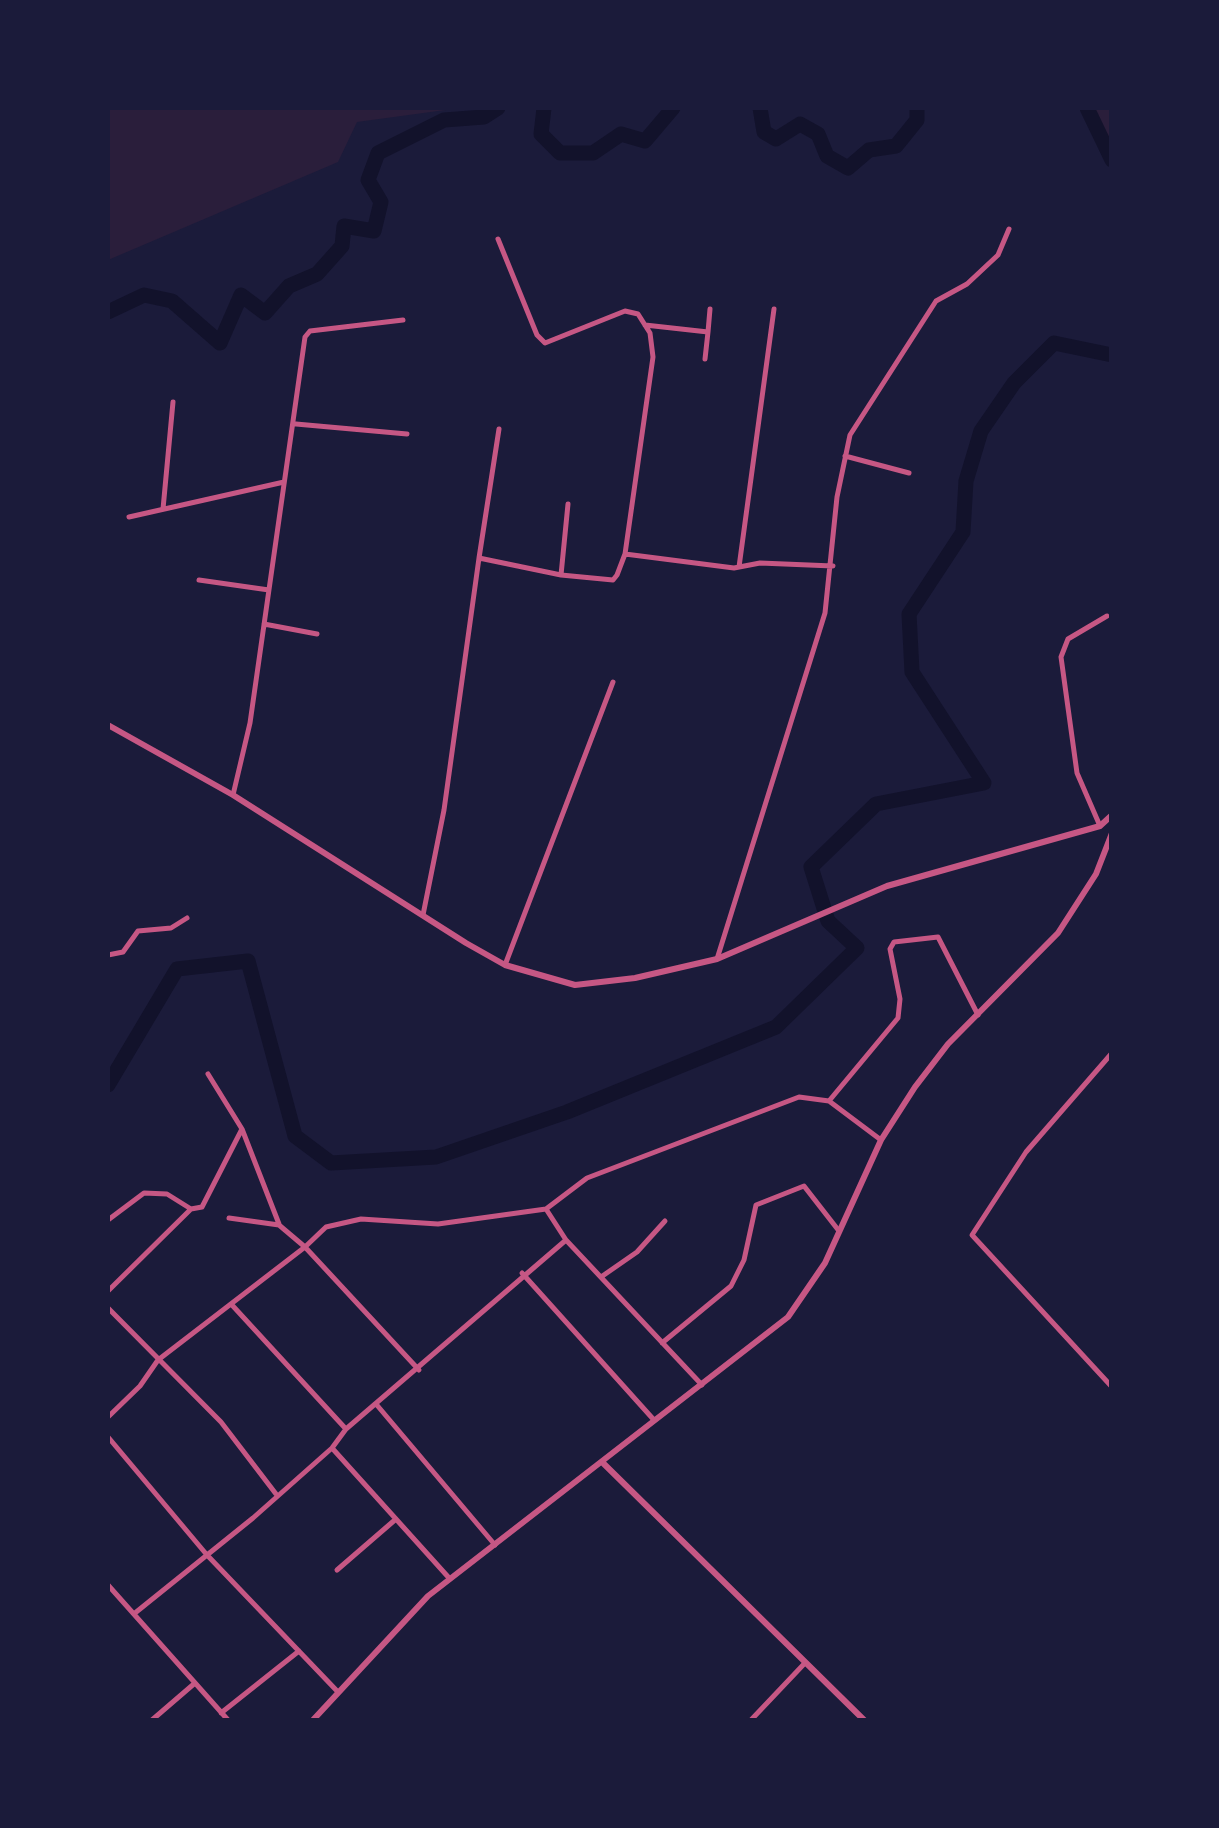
<!DOCTYPE html>
<style>
body{margin:0}
#map{position:relative;width:1219px;height:1828px;overflow:hidden;background:#1b1b3a;font-family:"Source Serif 4",serif}
canvas{display:block}
.frame{position:absolute;inset:0;border:110px solid #1b1b3a;pointer-events:none}
</style>
<div id="map">
<canvas width="1219" height="1828"></canvas>
<div class="frame"></div>
</div>
<script>
const ctx = document.querySelector('canvas').getContext('2d');
ctx.lineJoin = 'round';
function fill(path, color) {
  ctx.fillStyle = color;
  ctx.fill(path, 'evenodd');
}
function poly(rows) {
  const path = new Path2D();
  for (const r of rows) {
    path.moveTo(r[0], r[1]);
    for (let i = 2; i < r.length; i += 2) path.lineTo(r[i], r[i + 1]);
  }
  return path;
}
function stroke(path, color, width, dash) {
  ctx.strokeStyle = color;
  ctx.lineWidth = width;
  ctx.lineCap = dash ? 'butt' : 'round';
  ctx.setLineDash(dash || []);
  ctx.stroke(path);
}
const green = poly([
 [108,108,460,108,357,122,338,162,108,260],
 [1087,108,1111,108,1111,143]
]);
const river = poly([
 [544,108,541,134,560,153,593,153,621,134,645,141,673,108],
 [760,108,764,132,776,139,800,124,818,134,827,156,848,168,869,150,896,146,917,120,917,108],
 [1087,108,1112,160],
 [108,312,144,295,172,301,220,343,241,295,265,313,289,286,317,274,342,246,344,226,374,231,381,202,368,180,378,153,444,120,484,117,498,108],
 [108,1085,177,969,248,961,295,1136,331,1163,436,1157,567,1112,776,1027,857,948,828,921,811,867,876,804,984,783,912,672,909,614,963,532,966,481,981,431,1014,383,1054,343,1112,355]
]);
const minor = poly([
 [645,325,708,332,710,309],
 [705,359,708,332],
 [296,424,407,434],
 [845,456,909,473],
 [163,509,173,402],
 [129,517,284,482],
 [625,554,734,568,760,563,833,566],
 [479,558,499,429],
 [739,567,774,309],
 [561,575,568,504],
 [199,580,269,590],
 [264,624,317,634],
 [233,795,250,723,305,337,310,331,403,320],
 [1100,826,1077,773,1061,657,1068,639,1107,616],
 [423,915,444,810,479,558,561,575,613,580,617,575,625,554,653,357,650,333,638,314,625,311,545,343,537,335,498,239],
 [108,955,123,952,138,931,171,928,187,918],
 [717,959,825,613,837,497,850,435,936,301,967,284,998,255,1009,229],
 [505,965,613,682],
 [1112,1053,1026,1152,972,1235,1112,1387],
 [829,1101,898,1018,900,999,890,949,894,942,938,937,978,1015],
 [242,1129,279,1224],
 [546,1209,566,1240],
 [229,1218,279,1225,305,1247,326,1227,361,1219,438,1224,546,1209,587,1178,799,1097,829,1101,881,1140],
 [108,1220,144,1193,167,1194,191,1209,202,1207,242,1129,208,1074],
 [522,1273,654,1420],
 [601,1277,637,1252,665,1221],
 [108,1291,191,1209],
 [232,1305,345,1428],
 [108,1308,221,1422,276,1494],
 [662,1343,731,1286,744,1260,756,1205,804,1186,839,1231],
 [376,1404,495,1545],
 [108,1417,140,1386,158,1360,305,1247,419,1370],
 [108,1437,207,1555,338,1692],
 [332,1448,450,1579],
 [337,1570,396,1519],
 [108,1585,228,1720],
 [135,1613,253,1518,332,1448,346,1429,566,1240,702,1385],
 [221,1713,299,1651],
 [152,1720,195,1683],
 [751,1720,804,1664]
]);
const tertiary = poly([
 [108,725,233,795,466,943,505,965,575,985,635,978,717,959,887,886,1100,826,1112,815],
 [602,1462,864,1720],
 [313,1720,428,1596,788,1317,825,1263,881,1140,915,1087,948,1044,1058,933,1096,874,1112,833]
]);
fill(green, '#2a1e3b');
stroke(river, '#12122b', 15);
stroke(minor, '#c65784', 5);
stroke(tertiary, '#c65784', 6);
</script>
